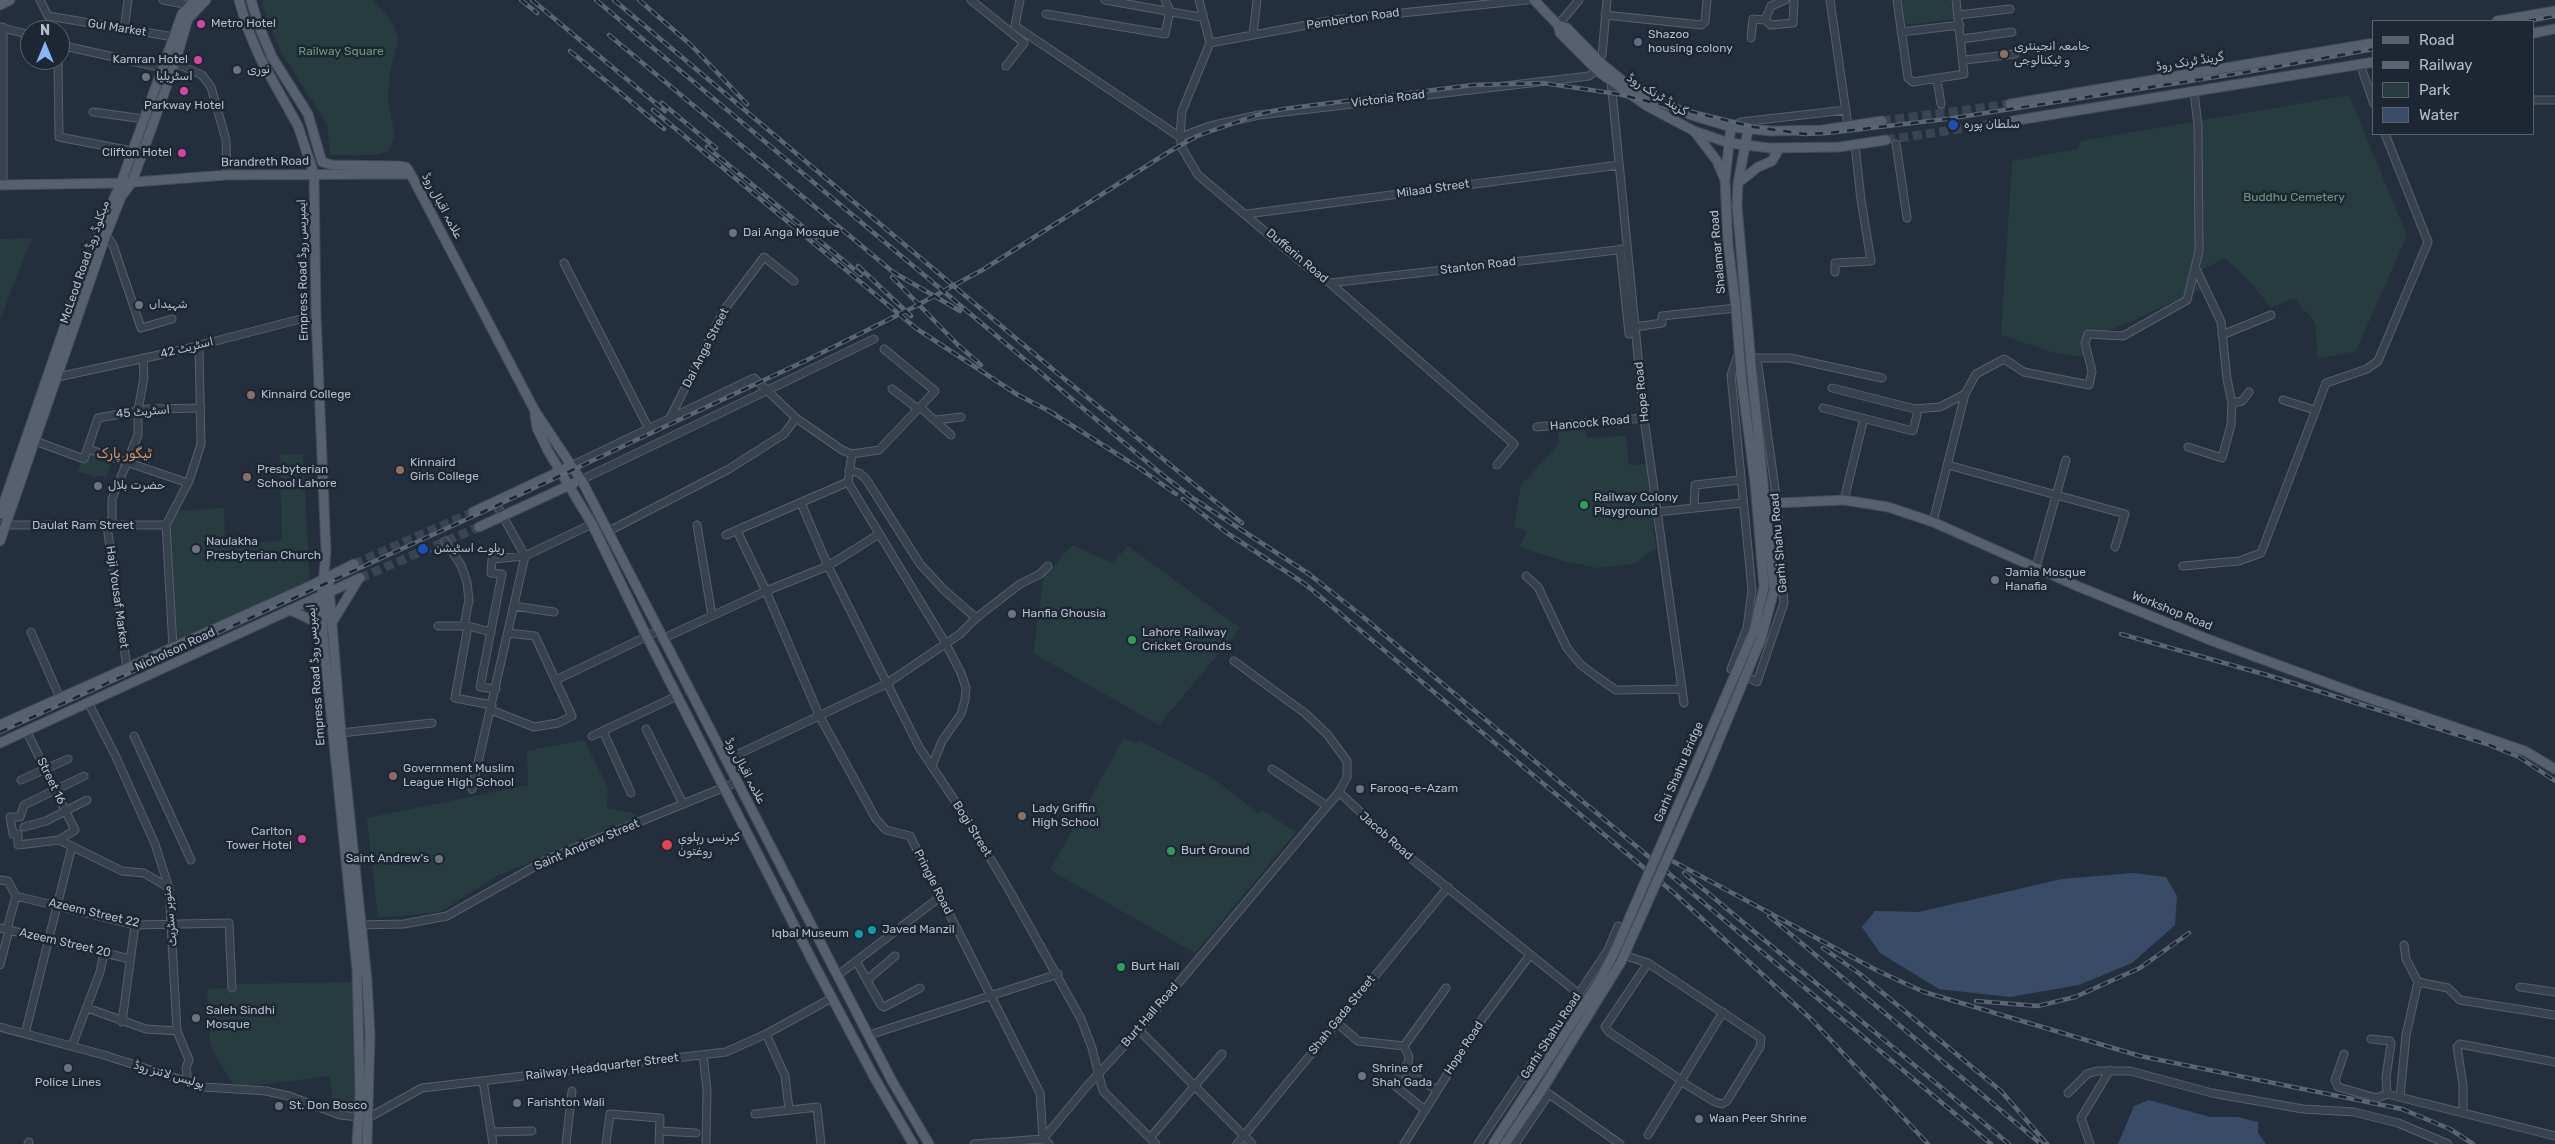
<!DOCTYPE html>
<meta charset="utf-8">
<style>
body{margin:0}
#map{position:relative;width:2555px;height:1144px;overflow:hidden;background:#242f3e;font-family:Rubik,sans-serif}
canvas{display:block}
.legend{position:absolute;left:2372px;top:20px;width:162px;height:115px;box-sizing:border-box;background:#1d2633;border:1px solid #59626f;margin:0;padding:6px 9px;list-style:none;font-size:15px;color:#b4bcc9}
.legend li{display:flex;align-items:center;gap:10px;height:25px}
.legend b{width:25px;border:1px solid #59626f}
.north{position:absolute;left:20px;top:20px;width:50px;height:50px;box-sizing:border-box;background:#1d2633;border:1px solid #59626f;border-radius:50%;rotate:0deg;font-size:14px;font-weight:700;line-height:20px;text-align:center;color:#b4bcc9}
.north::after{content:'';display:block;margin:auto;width:18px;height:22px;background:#8ab4f8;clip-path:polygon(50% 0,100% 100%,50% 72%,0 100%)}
</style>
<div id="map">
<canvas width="2555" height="1144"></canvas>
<ul class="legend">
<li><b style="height:6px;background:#56606e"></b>Road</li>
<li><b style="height:6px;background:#5a6575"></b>Railway</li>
<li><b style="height:14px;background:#263c3f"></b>Park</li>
<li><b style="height:14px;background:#394c67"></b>Water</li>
</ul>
<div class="north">N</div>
</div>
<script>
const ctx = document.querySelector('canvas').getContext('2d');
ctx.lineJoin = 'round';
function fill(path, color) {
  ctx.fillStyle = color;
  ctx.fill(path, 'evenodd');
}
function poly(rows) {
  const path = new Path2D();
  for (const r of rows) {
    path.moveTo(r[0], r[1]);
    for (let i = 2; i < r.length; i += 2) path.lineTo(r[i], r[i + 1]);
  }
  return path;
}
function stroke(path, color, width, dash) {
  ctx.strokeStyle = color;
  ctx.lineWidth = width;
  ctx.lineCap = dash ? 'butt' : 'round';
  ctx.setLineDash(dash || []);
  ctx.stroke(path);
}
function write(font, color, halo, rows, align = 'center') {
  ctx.font = font + ' Rubik,Vazirmatn,sans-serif';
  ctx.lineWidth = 5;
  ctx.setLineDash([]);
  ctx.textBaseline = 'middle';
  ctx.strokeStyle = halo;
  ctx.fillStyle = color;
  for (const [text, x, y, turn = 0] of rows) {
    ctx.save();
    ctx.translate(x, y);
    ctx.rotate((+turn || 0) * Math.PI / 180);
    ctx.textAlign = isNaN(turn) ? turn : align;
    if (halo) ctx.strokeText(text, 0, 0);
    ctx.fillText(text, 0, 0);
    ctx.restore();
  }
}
const green = poly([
 [263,0,372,0,388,17,394,25,398,39,390,72,388,101,395,135,389,151,375,155,330,155,327,124,281,52,262,6],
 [1902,0,1951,0,1954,19,1906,25],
 [2349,95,2407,236,2356,351,2317,359,2316,324,2294,298,2271,308,2250,281,2225,258,2197,272,2203,288,2126,324,2087,338,2090,358,2055,353,2001,335,2012,161,2077,149,2081,141],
 [32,238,0,320,0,239],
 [1584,425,1587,438,1626,436,1629,465,1646,464,1656,548,1634,564,1597,568,1567,562,1519,547,1527,532,1514,526,1521,485,1559,444,1557,427],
 [88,449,113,457,106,477,97,475,96,477,77,471],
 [280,454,303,454,310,586,173,647,166,526,173,511,224,508,225,543,282,541],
 [1072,545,1112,563,1128,546,1240,628,1159,725,1033,653,1044,573,1053,567],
 [1124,738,1135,744,1138,740,1211,777,1258,813,1262,810,1296,832,1195,953,1050,870],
 [584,740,608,788,607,808,636,814,639,820,497,876,440,912,378,918,367,818,528,785,527,751],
 [357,982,369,1119,333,1109,330,1076,235,1088,214,1053,210,1041,207,989,232,988,232,984]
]);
const water = poly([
 [2133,873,2166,877,2177,896,2175,925,2132,963,2079,985,2010,997,1939,989,1880,953,1862,927,1875,911,1919,912,2062,879],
 [2149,1100,2210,1117,2238,1117,2258,1122,2258,1133,2266,1144,2118,1144,2134,1106]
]);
const minorTunnel = poly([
 [1941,104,1942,114]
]);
const majorTunnel = poly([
 [1882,121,2010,104],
 [1886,140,2012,121],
 [354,564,473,512],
 [360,578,479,527]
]);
const minor = poly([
 [40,0,48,16,174,37],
 [163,0,189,5],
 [971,0,1024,43,1006,66],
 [1020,0,1015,26,1180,137,1210,126,1259,115,1589,76,1597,70],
 [1105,0,1200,17,1202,12],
 [1199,0,1210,43,1182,111,1180,137,1182,148,1198,175,1306,266,1330,283,1514,444,1497,465],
 [1830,0,1848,126],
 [1897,0,1908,78,1913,82,1964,74,1956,0],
 [1046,14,1165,34,1170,11,1165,0],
 [1605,15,1701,25,1705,22,1707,0],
 [1958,15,2010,9],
 [1765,20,1771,25,1793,23,1794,0],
 [1558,25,1579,0],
 [0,27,30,35],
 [124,30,128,0],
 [1901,32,1960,25],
 [1253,35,1257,0],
 [1751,38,1753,19,1765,20,1771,6,1785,0],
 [1962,39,2012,32],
 [1210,43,1334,20,1527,0],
 [60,45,163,68],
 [1598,59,1602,55,1607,0],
 [58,60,59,137,132,151],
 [1965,60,2015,54],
 [175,63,202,75,211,87,226,140,227,175],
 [2360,64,2374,104],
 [1937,79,1941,104],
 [1611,81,1644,418,1684,703],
 [2534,100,2555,100],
 [93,112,144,119],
 [1732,127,1741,122,1846,110],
 [1896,144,1907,218],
 [3,185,3,27],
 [1247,214,1619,165],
 [106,235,113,245,141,328,172,319],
 [1620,249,1629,334],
 [564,263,649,429],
 [1835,272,1835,263,1871,261,1861,200,1855,145],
 [1330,283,1626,249],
 [1635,327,1662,323,1662,316,1736,308],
 [2222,335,2271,315],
 [1738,355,1731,375,1752,590,1747,628,1731,669,1757,682,1784,603,1777,503,1757,358,1751,356],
 [1757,358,1790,358,1882,378],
 [58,377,177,351,316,315],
 [1832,388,1915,409,1940,407,1965,394],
 [892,389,918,409],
 [2283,400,2315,410],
 [2232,403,2242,401,2249,392],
 [920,407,951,435],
 [1823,408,1913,431,1917,415],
 [670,418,724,310,764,257,794,281],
 [936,420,961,417],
 [1537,427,1644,418],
 [35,441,84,459,98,418,149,409,201,408],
 [2188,447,2222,458,2231,425,2232,403,2227,379,2221,322,2195,267],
 [88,449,188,483],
 [852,454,879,450,935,391,884,349],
 [1948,465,2125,514,2115,547],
 [571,466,754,378,796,418,842,450,852,454,848,482,726,535],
 [849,470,859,473,866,479,920,564,944,590,976,618],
 [581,480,874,339],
 [848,482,946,644,961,673,966,688,965,700,961,714,942,741,932,766],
 [1844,500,1864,418],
 [801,503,828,566,919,747,965,816,1008,888,1081,1019,1092,1048,1103,1091,1156,1144],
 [1694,508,1695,485,1740,480],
 [1657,512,1742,503],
 [1933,522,1965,394,1976,374,2004,359,2024,372,2089,385,2092,371,2085,343,2088,334,2123,336,2187,300,2199,251,2198,126,2194,92],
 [0,525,166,525],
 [697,525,712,616],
 [107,526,127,668],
 [112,526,112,499,138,435,138,410,144,378,143,358],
 [609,531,729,469,784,434,796,418],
 [737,531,766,591,819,715,876,819,886,830,910,836,1040,1093,1043,1139,1049,1144],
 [445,541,461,565,467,582,469,600,464,626],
 [2183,566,2239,561,2261,553,2326,383,2367,369,2378,361,2428,242,2385,134],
 [2036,567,2066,460],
 [1526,576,1538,587,1567,648,1581,665,1597,677,1616,690,1682,689],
 [514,606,554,612],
 [438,626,468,626,491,632],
 [468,626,455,698,492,705],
 [31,632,60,698],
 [662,639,766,591,828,566,879,534],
 [173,647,166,525,189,481,201,444,199,346],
 [556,680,658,631],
 [496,689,480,687,502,574,491,573,492,559,525,556,592,524],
 [89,704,116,757,155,844,169,888,177,1031,189,1060,186,1068,188,1082],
 [491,710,534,727,558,723,572,716,535,636,508,633],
 [646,729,683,804],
 [603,731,631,793],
 [27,732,55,790,75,830,59,840,18,845,18,834,13,834,10,817,20,817,24,805,55,790,84,776],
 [341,733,432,723],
 [134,736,191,860],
 [592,736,677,696],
 [726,760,886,684,960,634,976,618,1020,584,1040,574,1048,566],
 [1272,769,1327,806],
 [21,780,68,759],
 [472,789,525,556,495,502],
 [1339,792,1402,851,1579,994],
 [24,827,46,821,87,800],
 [59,840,122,871,144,873,169,888],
 [0,880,8,881,16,896,7,929],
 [16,896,135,925,229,923,232,988],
 [358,925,404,924,447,916,548,859,737,782],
 [0,928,130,959],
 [1608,950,1648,963,1761,1038,1760,1047,1727,1101,1722,1104,1715,1102,1680,1081],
 [856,961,881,1005,884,1007,920,988],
 [1648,963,1605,1027,1609,1032,1681,1080],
 [0,965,9,930],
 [838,975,940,897],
 [867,980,895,956],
 [2418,982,2448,988,2460,1000,2555,1015],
 [2520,987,2555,992],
 [87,1008,146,1029,177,1031],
 [122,1022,135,925],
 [1336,1022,1358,1041,1404,1046],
 [0,1027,104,1055,204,1087,266,1091,289,1096,340,1115,368,1118,422,1088,726,1052,766,1034,832,998],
 [1139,1030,1252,1144],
 [25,1034,72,846],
 [766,1034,785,1076,789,1109],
 [869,1035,1058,974],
 [2371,1039,2390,1041,2391,1044,2386,1077,2387,1094,2555,1136],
 [72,1046,100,972,104,953],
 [2344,1054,2335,1080,2338,1087,2377,1098,2387,1094],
 [703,1055,707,1090,706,1144],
 [1405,1070,1437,1090],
 [483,1081,493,1144],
 [2068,1093,2087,1074,2097,1071,2130,1071,2212,1093,2303,1109,2354,1112,2398,1123,2448,1144],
 [1549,1094,1620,1144],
 [2400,1097,2406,1035,2418,982,2406,959,2404,945],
 [1425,1110,1393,1084,1408,1063,1409,1057,1404,1046,1446,988],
 [2463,1112,2463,1085,2457,1047,2460,1044,2555,1062],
 [755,1114,817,1107,821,1144],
 [660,1131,696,1133],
 [492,1132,532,1131],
 [1648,1135,1723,1012],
 [1150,1138,1222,1054],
 [28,1144,29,1142],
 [566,1144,572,1091],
 [606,1144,610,1114,660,1118,659,1144],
 [974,1144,1043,1139,1087,1086,1139,1030,1339,792,1347,777,1347,761,1327,734,1306,714,1234,661],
 [1237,1144,1448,887],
 [1404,1144,1482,1019,1530,955],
 [1478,1144,1608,950,1618,926],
 [1515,1144,1549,1094,1525,1076],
 [2090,1144,2081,1118,2110,1070]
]);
const major = poly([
 [239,0,247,27,260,58,298,126,314,174,316,315,326,551,322,595,323,635,357,970,360,1092,357,1144],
 [251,0,259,26,272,57,308,114,322,162,332,165,398,166,406,167,409,171,535,411,583,483,892,1081,929,1144],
 [1534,0,1558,25,1567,28,1602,64,1628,85,1655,100,1694,116,1731,127,1771,131,1822,130,1882,121],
 [0,5,10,0],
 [2497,21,2555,11],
 [1558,25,1560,33,1599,72,1647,106,1694,131,1729,143,1770,148,1839,147,1886,140],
 [2534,33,2555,29],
 [2010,104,2374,43],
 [2012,121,2374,62],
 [1731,127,1725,180,1728,244,1736,308,1741,375],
 [1748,130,1738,183,1737,206,1752,374],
 [1694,131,1717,161,1725,180],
 [1738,183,1758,167,1772,161,1779,149],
 [0,185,121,183,227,175,410,174],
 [535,415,537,428,548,451,592,524,647,637,814,964,874,1077,913,1144],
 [1777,503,1844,500,1888,507,1933,522,2077,586,2210,640,2360,695,2525,751,2555,769],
 [473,512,571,466],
 [0,514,92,247,121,183,182,14,195,0],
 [479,527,574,483],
 [0,541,106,235,121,197,132,182,175,63,188,19,206,0],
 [328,576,341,733,367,980,370,1035,367,1144],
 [290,610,316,622,322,632],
 [333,621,358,580],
 [0,725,310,586,354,564],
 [0,743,360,578],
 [1505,1144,1540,1093]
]);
const rail = poly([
 [521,0,537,13],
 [532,0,665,111],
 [596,0,1159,472,1191,497,1309,574,1362,616,1991,1144],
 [614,0,1056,372,1242,523],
 [639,0,691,45,747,104],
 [2528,21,2555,16],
 [609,35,893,272,960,311],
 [570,51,664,129],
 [662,103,716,148],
 [653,110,917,329,1018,395,1055,414],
 [707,147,861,275],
 [858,266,911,316],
 [892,277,958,345,981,365],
 [1049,411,1144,471],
 [1139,468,1176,494],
 [1183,499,1227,533,1305,584,1674,893,1812,1020,1928,1144],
 [2121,634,2267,675,2487,744,2519,757,2555,781],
 [0,732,487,510,807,360,914,307,984,269,1167,153,1197,136,1260,114,1283,109,1473,85,1543,83,1618,94,1754,127,1805,134,1828,133,1947,119,2241,73,2374,49],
 [1665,857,1878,971,1924,992,2140,1056,2402,1109,2450,1129,2473,1144],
 [1684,873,2009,1144],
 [1769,916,2041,1144],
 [1823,948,1860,974,2001,1091,2047,1144],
 [1976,1001,2038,1006,2075,997,2140,968,2189,933]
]);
const majorBridge = poly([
 [1540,1093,1621,962,1704,776,1761,639,1774,590,1752,374],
 [1493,1144,1600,980,1615,951,1754,631,1764,587,1755,483,1741,375]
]);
const markers = [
 [201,24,5,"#d1479c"],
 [1638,42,5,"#5c6f8a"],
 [2004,54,5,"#8d6e63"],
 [198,60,5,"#d1479c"],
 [237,70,5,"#6b7280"],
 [146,77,5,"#6b7280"],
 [184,91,5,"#d1479c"],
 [1953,125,6,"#1a4fb4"],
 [182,153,5,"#d1479c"],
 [733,233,5,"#6b7280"],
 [139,305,5,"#6b7280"],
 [251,395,5,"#8d6e63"],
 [400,470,5,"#8d6e63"],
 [247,477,5,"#8d6e63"],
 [98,486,5,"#6b7280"],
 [1584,505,5,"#2e9e5b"],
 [196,549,5,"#6b7280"],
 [423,549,6,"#1a4fb4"],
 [1995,580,5,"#6b7280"],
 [1012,614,5,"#6b7280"],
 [1132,640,5,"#2e9e5b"],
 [393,776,5,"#8d6e63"],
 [1360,789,5,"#6b7280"],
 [1022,816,5,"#8d6e63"],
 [302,839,5,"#d1479c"],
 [667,845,6,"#e0444e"],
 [1171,851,5,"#2e9e5b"],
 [439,859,5,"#6b7280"],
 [872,930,5,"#0f9aa8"],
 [859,934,5,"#0f9aa8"],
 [1121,967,5,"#2e9e5b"],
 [196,1018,5,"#6b7280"],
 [68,1068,5,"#6b7280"],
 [1362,1076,5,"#6b7280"],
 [517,1103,5,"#6b7280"],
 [279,1106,5,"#6b7280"],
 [1699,1119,5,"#6b7280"]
];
const streetNames = [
 ["Pemberton Road",1353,19,-8],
 ["Gul Market",117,28,9],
 ["گرینڈ ٹرنک روڈ",2190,62,-9],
 ["گرینڈ ٹرنک روڈ",1657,95,32],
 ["Victoria Road",1388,99,-7],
 ["Brandreth Road",265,162,-1],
 ["Milaad Street",1433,189,-8],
 ["علامہ اقبال روڈ",442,206,62],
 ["Shalamar Road",1718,252,-95],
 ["Dufferin Road",1297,256,40],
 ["McLeod Road میکلوڈ روڈ",85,262,-71],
 ["Stanton Road",1478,266,-7],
 ["Empress Road ایمپریس روڈ",303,270,-91],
 ["اسٹریٹ 42",187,348,-14],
 ["Dai Anga Street",706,348,-63],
 ["Hope Road",1642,392,-96],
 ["اسٹریٹ 45",143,412,-5],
 ["Hancock Road",1590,423,-5],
 ["Daulat Ram Street",83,526],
 ["Garhi Shahu Road",1779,543,-95],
 ["Haji Yousaf Market",117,597,82],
 ["Workshop Road",2172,611,22],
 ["Nicholson Road",175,650,-25],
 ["Empress Road ایمپریس روڈ",316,675,-94],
 ["علامہ اقبال روڈ",745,771,62],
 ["Garhi Shahu Bridge",1679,772,-67],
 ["Street 16",51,781,64],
 ["Bogi Street",972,829,58],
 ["Jacob Road",1386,836,41],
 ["Saint Andrew Street",587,845,-23],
 ["Pringle Road",933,882,63],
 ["Azeem Street 22",94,913,13],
 ["منوہر سٹریٹ",170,916,-96],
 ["Azeem Street 20",65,943,13],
 ["Burt Hall Road",1150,1015,-49],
 ["Shah Gada Street",1342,1015,-51],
 ["Garhi Shahu Road",1551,1036,-57],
 ["Hope Road",1464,1048,-57],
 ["Railway Headquarter Street",602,1067,-7],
 ["پولیس لائنز روڈ",169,1075,16]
];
const poiNames = [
 ["Metro Hotel",211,24],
 ["Shazoo",1648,35],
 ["housing colony",1648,49],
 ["جامعہ انجینئری",2014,47],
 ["و ٹیکنالوجی",2014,61],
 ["Kamran Hotel",188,60,"right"],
 ["نوری",247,70],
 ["اسٹریلیا",156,77],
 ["Parkway Hotel",184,106,"center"],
 ["سلطان پورہ",1964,125],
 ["Clifton Hotel",172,153,"right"],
 ["Dai Anga Mosque",743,233],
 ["شہیداں",149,305],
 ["Kinnaird College",261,395],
 ["Kinnaird",410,463],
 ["Girls College",410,477],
 ["Presbyterian",257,470],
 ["School Lahore",257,484],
 ["حضرت بلال",108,486],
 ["Railway Colony",1594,498],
 ["Playground",1594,512],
 ["Naulakha",206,542],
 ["Presbyterian Church",206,556],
 ["ریلوے اسٹیشن",434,549],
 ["Jamia Mosque",2005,573],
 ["Hanafia",2005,587],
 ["Hanfia Ghousia",1022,614],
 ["Lahore Railway",1142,633],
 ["Cricket Grounds",1142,647],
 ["Government Muslim",403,769],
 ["League High School",403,783],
 ["Farooq-e-Azam",1370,789],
 ["Lady Griffin",1032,809],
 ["High School",1032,823],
 ["Carlton",292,832,"right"],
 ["Tower Hotel",292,846,"right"],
 ["کېرنس رېلوې",678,838],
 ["روغتون",678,852],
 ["Burt Ground",1181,851],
 ["Saint Andrew's",429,859,"right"],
 ["Javed Manzil",882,930],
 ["Iqbal Museum",849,934,"right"],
 ["Burt Hall",1131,967],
 ["Saleh Sindhi",206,1011],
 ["Mosque",206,1025],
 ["Shrine of",1372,1069],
 ["Shah Gada",1372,1083],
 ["Police Lines",68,1083,"center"],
 ["Farishton Wali",527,1103],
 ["St. Don Bosco",289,1106],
 ["Waan Peer Shrine",1709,1119]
];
const parkNames = [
 ["Railway Square",341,52],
 ["Buddhu Cemetery",2294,198]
];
const neighbourhoodNames = [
 ["ٹیگور پارک",124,454]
];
fill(green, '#263c3f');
fill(water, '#394c67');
stroke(minorTunnel, '#3a4453', 7, [7, 3.5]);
stroke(majorTunnel, '#3a4453', 9, [9, 4.5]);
stroke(minor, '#565f6c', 9);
stroke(major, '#414a57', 11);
stroke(minor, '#38414e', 7);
stroke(major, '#56606e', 9);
stroke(rail, '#5a6575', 4.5);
stroke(rail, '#1d2633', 2.5, [8]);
stroke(majorBridge, '#414a57', 11, []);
stroke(majorBridge, '#56606e', 9);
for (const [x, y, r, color] of markers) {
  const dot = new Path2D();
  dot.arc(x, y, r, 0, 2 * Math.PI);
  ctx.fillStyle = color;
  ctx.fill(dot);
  stroke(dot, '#1d2633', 2);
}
write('12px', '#b4bcc9', '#1d2633', streetNames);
write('12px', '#b4bcc9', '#1d2633', poiNames, 'left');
write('12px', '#6b9a76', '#1d2633', parkNames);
write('14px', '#d59563', '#1d2633', neighbourhoodNames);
</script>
